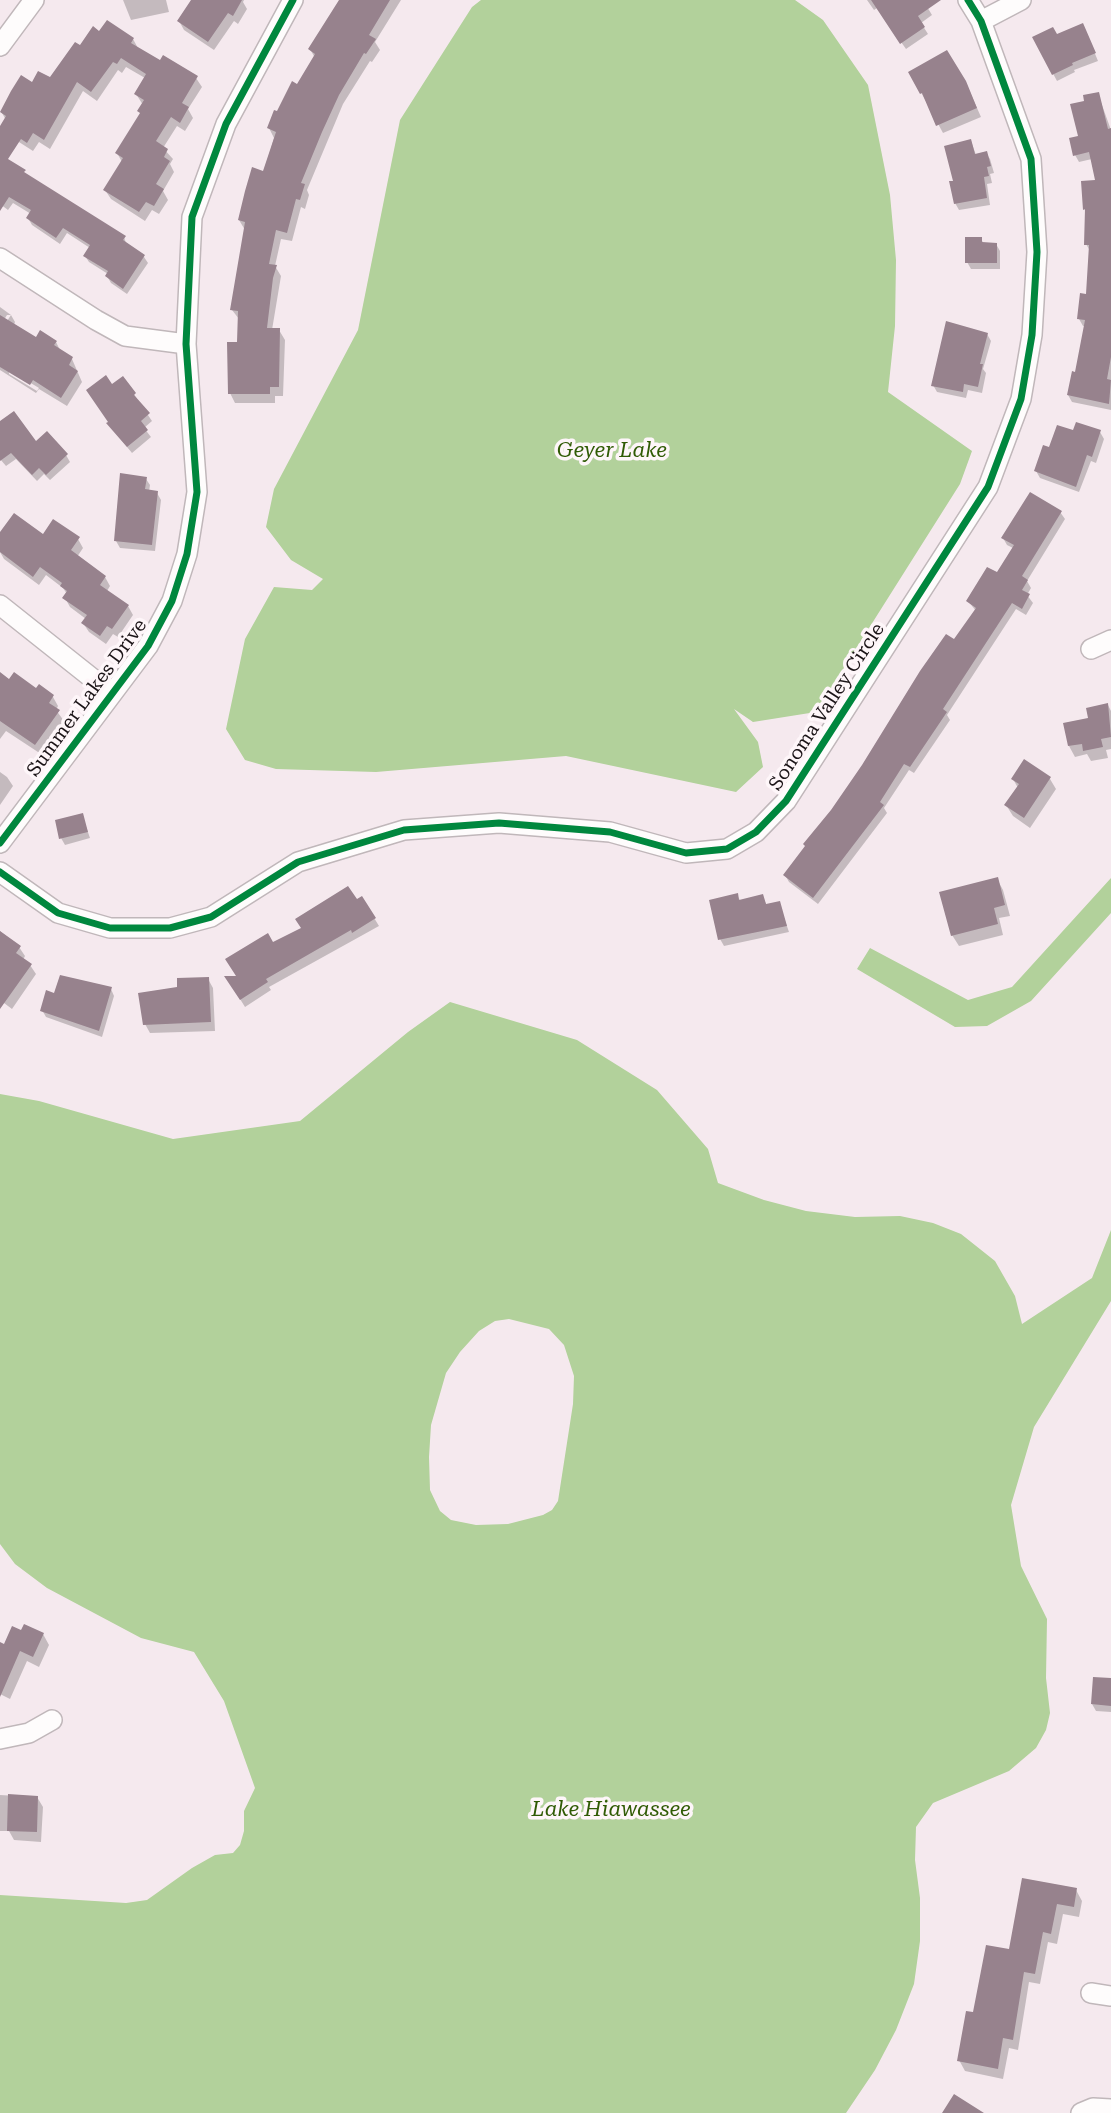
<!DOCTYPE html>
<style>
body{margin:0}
canvas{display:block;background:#f5e9ee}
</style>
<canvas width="1111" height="2113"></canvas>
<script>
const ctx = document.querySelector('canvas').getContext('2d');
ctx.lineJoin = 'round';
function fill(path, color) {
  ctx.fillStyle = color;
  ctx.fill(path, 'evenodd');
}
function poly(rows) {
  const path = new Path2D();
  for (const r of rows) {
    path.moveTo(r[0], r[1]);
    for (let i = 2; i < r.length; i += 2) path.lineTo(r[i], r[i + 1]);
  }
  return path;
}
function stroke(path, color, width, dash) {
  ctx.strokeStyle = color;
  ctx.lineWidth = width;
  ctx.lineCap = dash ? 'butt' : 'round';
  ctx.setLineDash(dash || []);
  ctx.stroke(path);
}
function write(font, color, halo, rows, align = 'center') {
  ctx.font = font + ' "Roboto Serif",serif';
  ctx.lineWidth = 7;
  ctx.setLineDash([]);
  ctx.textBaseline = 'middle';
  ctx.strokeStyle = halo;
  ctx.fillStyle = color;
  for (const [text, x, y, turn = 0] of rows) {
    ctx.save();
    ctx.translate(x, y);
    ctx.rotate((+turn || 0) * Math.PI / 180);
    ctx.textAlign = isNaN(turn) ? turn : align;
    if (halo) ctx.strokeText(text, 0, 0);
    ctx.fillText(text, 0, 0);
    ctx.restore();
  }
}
const water = poly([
 [481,0,795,0,823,20,868,85,890,195,896,260,895,326,888,392,972,451,960,484,816,712,753,722,734,709,758,742,763,767,736,792,566,756,376,772,276,769,245,760,226,729,245,639,274,587,312,590,323,579,291,560,266,527,274,489,358,330,400,120,472,7],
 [1111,878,1111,913,1031,1001,987,1026,955,1027,857,969,870,948,968,1000,1012,987],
 [450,1002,577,1040,657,1090,708,1149,718,1183,764,1200,806,1211,855,1217,900,1216,933,1223,961,1234,995,1261,1015,1296,1022,1324,1092,1278,1111,1230,1111,1301,1034,1427,1011,1505,1021,1566,1047,1619,1046,1678,1050,1713,1046,1730,1036,1748,1009,1771,933,1803,916,1827,915,1860,920,1898,920,1941,914,1984,896,2030,875,2070,846,2113,0,2113,0,1895,126,1903,147,1900,192,1868,215,1855,233,1853,240,1845,244,1831,244,1811,255,1788,224,1701,194,1652,141,1638,47,1588,15,1564,0,1544,0,1094,39,1101,173,1139,300,1121,408,1032],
 [509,1319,549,1329,564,1345,574,1376,573,1404,558,1501,552,1510,543,1515,508,1524,476,1525,451,1520,440,1511,430,1490,429,1457,431,1425,446,1373,460,1352,479,1331,495,1321]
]);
const shadow = poly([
 [123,0,166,0,169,12,131,20],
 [192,0,244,0,243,2,247,9,238,24,234,21,214,50,184,30,179,21],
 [349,0,401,0,375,42,380,50,372,62,370,61,343,104,307,190,309,195,305,209,301,207,292,241,281,239,275,266,281,276,272,330,279,330,285,340,283,396,275,396,275,403,235,403,230,393,238,344,239,319,232,310,245,230,239,220,264,173,274,138,269,128,315,58,310,49],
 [867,0,923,0,932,15,921,23,928,34,906,49,877,8,874,10],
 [1086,32,1098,61,1074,70,1075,72,1057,81,1034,38],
 [100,33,133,39,139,50,160,62,196,78,202,87,188,109,193,118,185,131,177,126,163,148,173,159,170,164,174,172,163,191,168,200,159,214,152,210,145,221,111,199,105,190,122,162,117,153,141,114,143,105,136,94,145,78,126,67,122,73,118,70,97,101,83,91,50,149,39,142,33,151,8,135,6,120,2,113,32,84,50,80,81,48],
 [910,72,970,92,981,117,943,133],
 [1098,94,1111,130,1111,328,1083,326,1079,319,1087,295,1090,251,1086,244,1087,213,1084,209,1097,182,1092,159,1079,162,1075,155,1086,102],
 [971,141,976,155,986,153,990,159,994,173,990,174,992,183,987,184,990,205,959,210,955,203,955,182],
 [0,155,26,174,124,237,127,246,144,257,148,263,127,294,111,283,107,276,108,274,89,262,85,256,90,248,67,233,60,244,32,225,28,218,31,214,13,203,8,210,0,204],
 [981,239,984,244,996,244,1000,251,1000,269,971,269,967,262],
 [0,307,11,315,7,315,1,325,3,327,11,315,15,322,14,325,36,339,56,342,61,352,72,359,82,382,67,406,39,389,36,393,0,370],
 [9,370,39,388,37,391,9,374],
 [987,334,991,341,983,369,986,373,982,393,968,390,966,398,937,392,933,385],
 [1111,348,1111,410,1072,402,1068,395,1076,374],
 [123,378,152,421,144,428,151,437,132,453,113,430,112,386],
 [0,423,36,444,66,455,70,462,50,480,44,474,37,481,16,459,6,466,0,459],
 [1075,432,1100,432,1104,439,1096,463,1091,461,1079,492,1040,478,1036,471,1051,450],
 [146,479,150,485,149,492,157,493,161,500,155,551,120,548,116,541],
 [1060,512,1065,519,1027,581,1031,588,1027,595,1033,603,1026,615,1016,609,947,715,950,720,914,773,909,770,884,808,887,813,818,904,789,882,785,875,976,611,968,601,997,575,1013,548,1007,545,1003,538],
 [43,536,78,539,83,548,77,557,105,577,110,586,107,591,128,606,133,615,118,637,113,634,106,644,89,632,83,623,86,619,70,607,65,598,67,594,63,588,46,575,39,585,4,559,0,552,0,549],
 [0,674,10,681,37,690,39,687,53,697,58,706,56,710,64,721,41,754,6,731,0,739],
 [1108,705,1111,711,1111,749,1106,750,1108,758,1091,761,1087,754,1075,757,1069,746,1065,724,1090,719],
 [1025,761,1050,779,1056,789,1030,828,1013,816,1006,805,1018,788,1013,779],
 [0,772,7,777,13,786,0,805],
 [82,815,90,838,65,845,61,838],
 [997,879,1003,890,1010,916,999,918,1003,935,959,946,952,935],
 [737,895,741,902,763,897,767,906,779,903,789,932,724,946,720,939],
 [362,898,379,926,269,987,271,990,245,1007,227,978,239,977,273,945],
 [0,931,19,947,25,956,23,960,30,965,36,974,12,1009,0,1000],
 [208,979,213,988,215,1031,150,1033,145,1024,179,988],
 [111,989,114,996,102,1037,46,1017,42,1010,55,995],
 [22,1632,43,1634,49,1645,39,1667,27,1661,10,1699,0,1694,0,1644,5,1646],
 [1111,1680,1111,1712,1096,1711,1092,1704],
 [0,1795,37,1797,43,1807,41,1842,14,1840,9,1831,0,1831],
 [1024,1880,1076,1890,1082,1901,1079,1917,1063,1914,1057,1944,1048,1942,1040,1984,1029,1982,1018,2050,1009,2048,1003,2079,965,2071,959,2060,975,2014,1010,1951]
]);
const building = poly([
 [191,0,242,0,233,16,228,13,208,42,177,21],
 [339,0,390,0,369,35,376,39,366,54,364,53,339,95,322,132,301,183,305,184,300,200,296,199,287,233,276,230,269,264,277,265,273,278,267,328,280,328,279,387,270,387,270,394,228,394,227,342,237,342,238,311,230,310,245,222,238,220,245,191,252,167,263,171,276,132,267,128,274,110,277,111,292,81,297,84,315,54,308,49],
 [871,0,941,0,918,16,925,27,900,44],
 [107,20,134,38,131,43,160,60,163,55,198,76,182,103,189,107,180,123,171,117,156,141,168,149,164,157,170,161,156,184,164,189,154,206,146,202,139,212,103,190,123,158,115,153,140,113,137,111,144,100,134,94,146,74,121,58,117,64,113,62,91,92,77,82,44,140,33,133,27,143,21,139,8,159,26,170,24,172,126,236,123,240,145,255,123,289,105,276,108,271,83,256,90,245,63,228,56,238,26,218,31,210,9,197,0,211,0,126,6,116,0,112,11,91,21,75,32,82,38,71,50,77,75,42,80,45,93,26,99,31],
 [1083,23,1096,53,1072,63,1073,65,1052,75,1032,37,1053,27,1057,34],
 [947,50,966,81,977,108,936,126,922,93,920,94,908,72],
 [1099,92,1108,129,1111,128,1111,357,1107,379,1111,380,1109,404,1067,395,1072,371,1075,372,1085,320,1077,319,1080,293,1086,294,1089,245,1084,245,1085,209,1083,210,1081,181,1095,180,1089,152,1073,156,1069,138,1078,136,1070,104,1084,101,1083,95],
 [971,139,975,154,987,151,991,166,987,167,989,176,984,177,987,198,954,204,949,181,953,181,944,146],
 [965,237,982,237,982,242,997,243,997,263,965,263],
 [0,315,36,337,40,330,57,341,54,345,73,357,69,365,78,371,61,398,33,380,30,385,0,367],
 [946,321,988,333,980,364,983,364,978,387,964,384,963,392,931,386],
 [106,375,112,384,123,376,136,393,134,395,150,413,141,421,148,430,127,447,106,423,108,422,86,390],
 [14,411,36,441,47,431,68,454,46,475,39,468,32,475,11,453,0,461,0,421],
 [1076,422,1101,430,1092,457,1087,455,1076,487,1034,471,1043,445,1049,447,1057,425,1073,430],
 [120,473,147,477,145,489,158,491,152,545,114,541],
 [1030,492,1062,511,1022,576,1028,580,1022,590,1030,594,1022,609,1012,603,943,709,947,712,910,767,904,764,880,802,884,805,813,898,783,875,805,846,803,844,831,810,862,765,920,671,946,634,954,639,976,608,966,601,987,567,997,572,1014,545,1001,538],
 [14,513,43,534,53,519,80,537,71,550,106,576,100,585,129,605,112,629,107,626,100,636,81,623,87,615,62,598,67,591,60,586,62,583,40,567,33,577,0,552,0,532],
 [0,672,9,679,14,672,36,688,39,684,54,695,49,703,60,710,35,745,0,721],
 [1108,703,1111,737,1101,739,1103,747,1083,751,1082,744,1068,746,1063,723,1088,718,1086,708],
 [1024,759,1051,777,1024,818,1004,805,1019,784,1011,779],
 [83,813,88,832,59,839,55,820],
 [998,877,1005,905,994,908,998,924,951,936,939,892],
 [348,886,357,899,362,896,376,918,352,933,351,930,266,979,268,982,240,1000,224,976,236,976,225,959,268,933,273,942,301,928,295,919],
 [738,893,739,900,763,894,766,904,780,901,787,926,718,940,709,900],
 [0,931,21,946,16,953,32,964,0,1009],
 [60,975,112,987,99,1031,40,1011,46,990,54,993],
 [209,977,211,1022,143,1025,138,993,177,987,177,978],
 [24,1624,44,1633,33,1657,20,1651,0,1697,0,1642,4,1644,12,1626,21,1630],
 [1093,1677,1111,1678,1111,1706,1091,1704],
 [8,1794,38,1796,37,1832,7,1831],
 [1022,1878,1077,1888,1074,1907,1057,1904,1051,1934,1043,1932,1035,1974,1024,1972,1013,2040,1003,2038,998,2069,957,2061,966,2011,973,2012,986,1945,1009,1949],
 [954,2094,984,2113,942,2113]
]);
const street = poly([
 [981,21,1021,0],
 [0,46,34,0],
 [0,258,96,320,125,336,186,344],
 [0,605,112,694],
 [1091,649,1111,640],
 [0,843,148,646,172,601,187,554,197,492,186,344,192,217,226,124,293,0],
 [0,872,58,913,110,928,170,928,211,917,298,862,404,830,499,823,610,832,686,853,727,849,756,832,786,801,988,487,1021,399,1032,335,1037,252,1031,159,981,21,968,0],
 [0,1739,29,1733,52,1720],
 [1091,1993,1111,1996],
 [1081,2113,1093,2108,1111,2109]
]);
const cycleway = poly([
 [0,843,148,646,172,601,187,554,197,492,186,344,192,217,226,124,293,0],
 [0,872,58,913,110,928,170,928,211,917,298,862,404,830,499,823,610,832,686,853,727,849,756,832,786,801,988,487,1021,399,1032,335,1037,252,1031,159,981,21,968,0]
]);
const streetNames = [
 ["Summer Lakes Drive",87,698,-54],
 ["Sonoma Valley Circle",827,707,-57]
];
const waterNames = [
 ["Geyer Lake",612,451],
 ["Lake Hiawassee",611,1810]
];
fill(water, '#b2d19b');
fill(shadow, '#0003');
fill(building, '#97828d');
stroke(street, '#c0b7ba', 22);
stroke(street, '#fefcfc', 19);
stroke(cycleway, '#00873e', 7);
write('19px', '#1b1417', '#fef6f9', streetNames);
write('italic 21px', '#305b05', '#fef6f9', waterNames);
</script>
